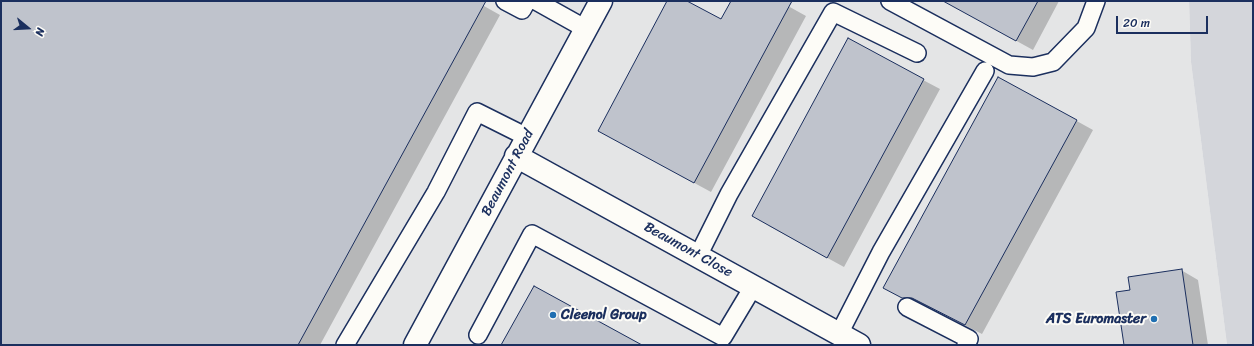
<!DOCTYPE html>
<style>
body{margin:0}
#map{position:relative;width:1254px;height:346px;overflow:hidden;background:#f4f4f1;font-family:Sriracha,sans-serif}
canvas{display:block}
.frame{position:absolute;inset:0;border:2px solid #1b2f5e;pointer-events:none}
.north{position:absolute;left:8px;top:8px;width:40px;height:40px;-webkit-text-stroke:3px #fdfcf7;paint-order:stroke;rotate:108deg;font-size:11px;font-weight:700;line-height:16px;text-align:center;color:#1b2f5e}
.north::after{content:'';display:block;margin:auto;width:14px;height:18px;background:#1b2f5e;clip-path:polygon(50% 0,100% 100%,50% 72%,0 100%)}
.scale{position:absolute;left:1116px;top:16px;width:92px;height:18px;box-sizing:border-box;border:2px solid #1b2f5e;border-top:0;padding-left:5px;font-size:12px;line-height:14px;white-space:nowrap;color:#1b2f5e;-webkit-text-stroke:3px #fdfcf7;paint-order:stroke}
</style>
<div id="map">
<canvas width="1254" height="346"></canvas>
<div class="frame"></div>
<div class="north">N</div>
<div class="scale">20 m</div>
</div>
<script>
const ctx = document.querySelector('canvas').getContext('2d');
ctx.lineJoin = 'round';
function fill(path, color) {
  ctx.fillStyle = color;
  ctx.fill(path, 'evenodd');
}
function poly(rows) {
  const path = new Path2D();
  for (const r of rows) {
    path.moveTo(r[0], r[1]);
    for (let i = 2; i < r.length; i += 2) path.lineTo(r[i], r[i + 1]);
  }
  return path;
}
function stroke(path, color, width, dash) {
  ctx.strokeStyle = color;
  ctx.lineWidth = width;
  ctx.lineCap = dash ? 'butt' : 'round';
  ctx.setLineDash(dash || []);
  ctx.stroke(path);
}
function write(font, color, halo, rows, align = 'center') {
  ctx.font = font + ' Sriracha,sans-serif';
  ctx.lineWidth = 4;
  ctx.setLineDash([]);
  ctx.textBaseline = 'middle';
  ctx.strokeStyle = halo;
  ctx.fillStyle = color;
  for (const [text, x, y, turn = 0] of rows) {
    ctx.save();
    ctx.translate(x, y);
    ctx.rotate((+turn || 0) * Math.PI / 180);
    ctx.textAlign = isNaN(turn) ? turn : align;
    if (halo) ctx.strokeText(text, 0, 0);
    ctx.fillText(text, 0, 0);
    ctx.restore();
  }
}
const built = poly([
 [1,1,1189,1,1191,62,1227,345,1,345]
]);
const green = poly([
 [1189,1,1253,1,1253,345,1227,345,1191,62]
]);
const shadow = poly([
 [1,1,475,1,500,15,320,345,1,345],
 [669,1,685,1,722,21,732,1,779,1,806,16,711,192,615,140],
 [944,1,1059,1,1033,50],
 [999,78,1093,130,982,334,929,307,920,307,901,297],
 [923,80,940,89,844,267,769,226],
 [1181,270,1198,280,1208,345,1125,345,1131,291]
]);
const building = poly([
 [1,1,486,1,298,345,1,345,1,1],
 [667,1,687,1,721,19,731,1,792,1,694,183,598,131,667,1],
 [943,1,1038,1,1016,41,943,1],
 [848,38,924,79,827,258,752,216,848,38],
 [998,77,1077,120,965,325,912,298,902,298,883,288,998,77],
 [1182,269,1193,345,1124,345,1116,292,1130,290,1128,277,1182,269],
 [534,286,642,345,501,345,534,286]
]);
const lane = poly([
 [505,1,522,10,527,1],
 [536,1,586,29],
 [890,1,1009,65,1033,67,1053,62,1086,28,1096,1],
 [698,256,729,194,833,12,917,53],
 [907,307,969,339,966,345],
 [839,334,881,252,985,71],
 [478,335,532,234,723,337,753,287],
 [345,345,436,192,477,112,527,137]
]);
const street = poly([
 [516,156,859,345],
 [415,345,601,1]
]);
const markers = [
 [553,315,4,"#1f6fb2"],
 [1154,319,4,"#1f6fb2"]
];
const streetNames = [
 ["Beaumont Road",508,173,-62],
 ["Beaumont Close",688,250,29]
];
const poiNames = [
 ["Cleenol Group",561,315],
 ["ATS Euromaster",1146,319,"right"]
];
fill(built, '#e4e5e6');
fill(green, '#d4d6db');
fill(shadow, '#0003');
fill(building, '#bfc3cc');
stroke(building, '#1b2f5e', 1);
stroke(lane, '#1b2f5e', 20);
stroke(street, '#1b2f5e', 25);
stroke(lane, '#fdfcf7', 17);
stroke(street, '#fdfcf7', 22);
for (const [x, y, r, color] of markers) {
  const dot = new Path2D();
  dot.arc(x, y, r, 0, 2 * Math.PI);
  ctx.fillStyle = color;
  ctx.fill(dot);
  stroke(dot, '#fdfcf7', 1.5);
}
write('14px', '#1b2f5e', '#fdfcf7', streetNames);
write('bold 14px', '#1b2f5e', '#fdfcf7', poiNames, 'left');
</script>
